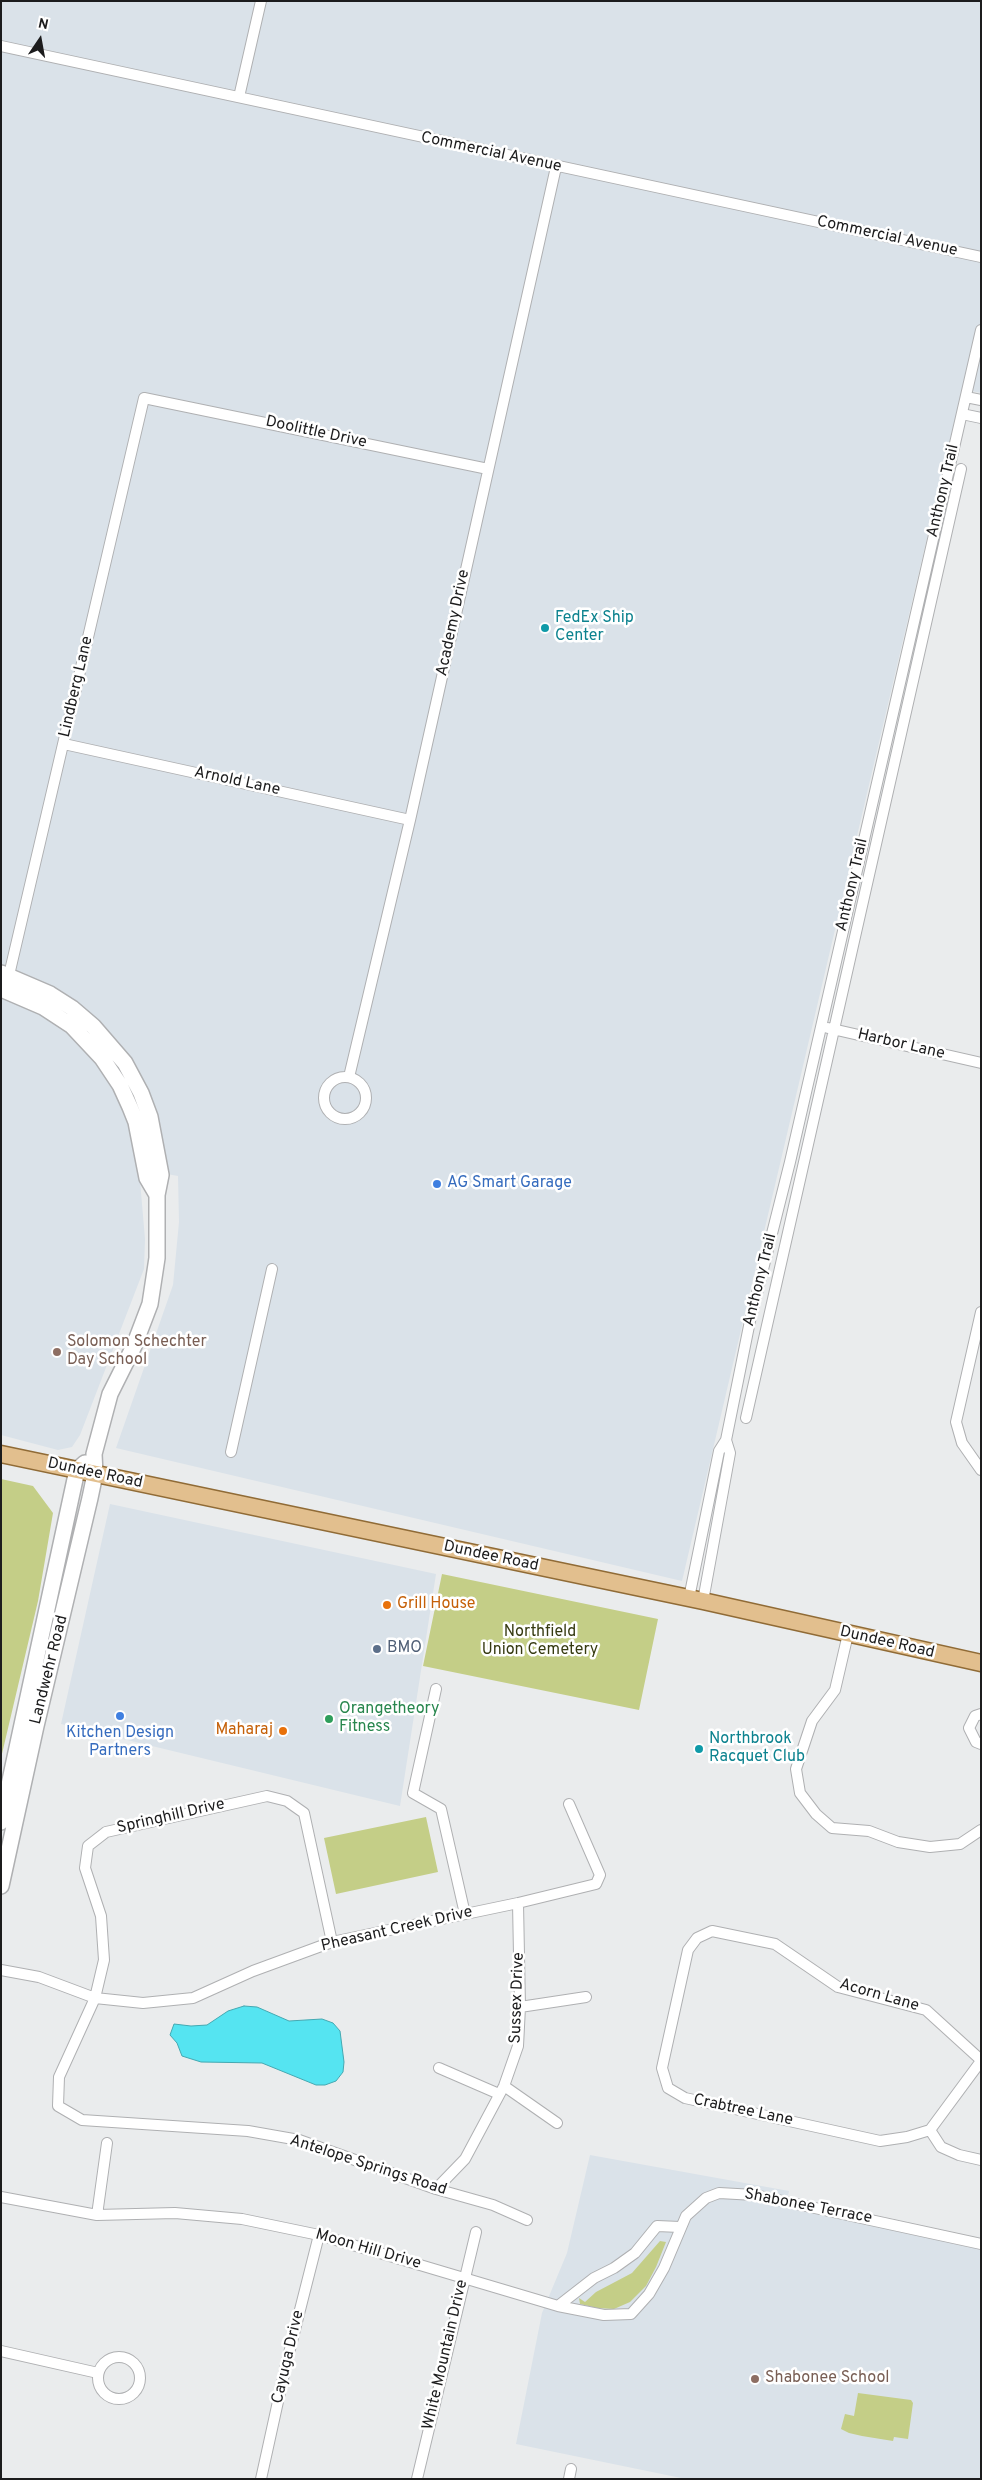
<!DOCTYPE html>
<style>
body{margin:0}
#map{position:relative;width:982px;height:2480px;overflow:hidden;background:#eaeced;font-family:Overpass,sans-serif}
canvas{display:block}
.frame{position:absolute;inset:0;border:2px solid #1c1c1d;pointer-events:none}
.north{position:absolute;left:15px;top:15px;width:50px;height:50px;-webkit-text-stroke:4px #fff;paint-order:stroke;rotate:12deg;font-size:14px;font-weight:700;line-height:20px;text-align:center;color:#1c1c1d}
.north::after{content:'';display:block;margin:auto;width:18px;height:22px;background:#1c1c1d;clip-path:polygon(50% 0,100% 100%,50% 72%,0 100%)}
</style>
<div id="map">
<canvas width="982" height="2480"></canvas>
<div class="frame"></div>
<div class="north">N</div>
</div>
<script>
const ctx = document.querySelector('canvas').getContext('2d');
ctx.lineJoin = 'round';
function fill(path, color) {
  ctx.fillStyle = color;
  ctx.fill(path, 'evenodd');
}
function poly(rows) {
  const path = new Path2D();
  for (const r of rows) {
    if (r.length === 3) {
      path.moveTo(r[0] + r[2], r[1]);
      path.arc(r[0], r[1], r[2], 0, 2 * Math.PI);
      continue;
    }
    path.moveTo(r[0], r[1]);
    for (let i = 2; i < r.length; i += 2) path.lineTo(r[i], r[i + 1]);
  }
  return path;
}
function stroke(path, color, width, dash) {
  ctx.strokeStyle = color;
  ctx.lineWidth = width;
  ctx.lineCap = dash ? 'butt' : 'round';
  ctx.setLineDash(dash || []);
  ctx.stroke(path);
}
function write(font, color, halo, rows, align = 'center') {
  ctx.font = font + ' Overpass,sans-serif';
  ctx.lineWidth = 5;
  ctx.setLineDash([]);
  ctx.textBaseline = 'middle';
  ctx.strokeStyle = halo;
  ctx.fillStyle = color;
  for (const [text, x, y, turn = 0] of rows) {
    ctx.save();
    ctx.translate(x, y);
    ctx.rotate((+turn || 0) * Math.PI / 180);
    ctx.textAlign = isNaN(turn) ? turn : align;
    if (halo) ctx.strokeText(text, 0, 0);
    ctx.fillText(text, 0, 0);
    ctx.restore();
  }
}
const built = poly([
 [1,1,981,1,981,393,962,389,682,1581,116,1448,173,1285,179,1222,178,1176,139,1169,145,1239,144,1269,80,1435,72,1447,58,1450,1,1435],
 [110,1504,436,1574,400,1806,61,1724],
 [590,2155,789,2191,787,2201,981,2244,981,2479,686,2479,516,2444,542,2313,567,2253]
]);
const green = poly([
 [1,1479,33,1486,53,1513,38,1601,1,1758],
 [442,1574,658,1619,639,1710,423,1666],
 [426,1817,438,1872,336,1894,324,1838],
 [660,2241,666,2242,656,2267,646,2286,630,2302,614,2309,597,2308,580,2304,579,2298,585,2302,596,2292,632,2273],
 [858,2393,911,2400,913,2403,908,2439,894,2437,893,2441,862,2436,849,2433,841,2429,845,2414,854,2416]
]);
const water = poly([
 [244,2006,257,2007,289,2021,322,2019,333,2023,340,2031,344,2062,343,2072,336,2081,325,2085,316,2085,262,2063,201,2062,182,2056,177,2043,170,2035,174,2024,191,2026,207,2025,228,2011,244,2006]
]);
const street = poly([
 [1,46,981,257],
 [239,97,261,1],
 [966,397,981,400],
 [962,414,981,418],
 [64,744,410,820],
 [9,975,144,398,488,469],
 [828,1028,981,1063],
 [349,1077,410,820,556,167],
 [345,1098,21],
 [981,1312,956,1422,962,1443,981,1470],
 [746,1418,961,469],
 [726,1440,750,1321,790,1162,981,330],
 [231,1452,272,1269],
 [689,1598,719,1451,726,1440,730,1453,703,1601],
 [848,1634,835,1690,812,1721,796,1769,800,1793,816,1814,832,1828,869,1831,898,1842,930,1847,960,1844,981,1830],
 [436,1689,413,1793,441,1809,465,1914],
 [981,1714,975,1716,969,1728,976,1742,981,1744],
 [332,1942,304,1813,287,1801,267,1796,106,1832,88,1846,85,1868,101,1916,104,1960,95,1998,59,2077,58,2106,82,2120,248,2131,299,2140,436,2189,493,2205,527,2220],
 [1,1970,39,1977,95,1998,143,2003,193,1998,253,1971,332,1942,518,1903,596,1884,600,1875,569,1804],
 [520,2007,586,1997],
 [981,2060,926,2010,838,1987,775,1944,712,1931,697,1938,688,1950,662,2068,668,2088,685,2098,880,2141,907,2137,930,2130,981,2061],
 [439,2068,499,2094],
 [504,2086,557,2123],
 [930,2130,941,2147,959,2155,981,2160],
 [436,2189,465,2159,504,2086,518,2046,520,2007,518,1903],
 [1,2197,97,2215,175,2213,242,2219,319,2235,558,2306,604,2315,631,2314,649,2294,664,2268,686,2216,706,2198,719,2193,755,2195,981,2244],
 [97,2215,107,2143],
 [558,2306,594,2278,614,2268,635,2253,657,2226,680,2227],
 [1,2351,98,2373],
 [119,2378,21],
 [261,2479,286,2365,319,2235],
 [417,2479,476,2232],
 [569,2479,571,2469]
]);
const secondary = poly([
 [1,973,50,994,72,1008,93,1026,125,1063,141,1093,150,1117,161,1175,157,1195,157,1258,150,1304,134,1346,110,1394,94,1454,95,1474,90,1498,36,1726,1,1886],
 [1,989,43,1007,72,1026,102,1058,120,1085,130,1107,136,1122,147,1178,157,1195],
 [1,1822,77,1470,85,1463]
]);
const primary = poly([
 [1,1454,703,1601,981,1663]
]);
const markers = [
 [545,628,5,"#0f9aa8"],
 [437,1184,5,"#3f7fe0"],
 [57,1352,5,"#8d6e63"],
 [387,1605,5,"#e8710a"],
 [377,1649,5,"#5c6f8a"],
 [120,1716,5,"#3f7fe0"],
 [329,1719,5,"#2e9e5b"],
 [283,1731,5,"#e8710a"],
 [699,1749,5,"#0f9aa8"],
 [755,2379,5,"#8d6e63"]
];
const streetNames = [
 ["Commercial Avenue",491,153,12],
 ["Commercial Avenue",887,237,12],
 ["Doolittle Drive",316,433,12],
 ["Anthony Trail",944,491,-77],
 ["Academy Drive",454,623,-78],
 ["Lindberg Lane",77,687,-77],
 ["Arnold Lane",237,782,12],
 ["Anthony Trail",853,885,-77],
 ["Harbor Lane",901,1045,13],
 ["Anthony Trail",761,1280,-76],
 ["Dundee Road",95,1474,12],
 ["Dundee Road",491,1557,12],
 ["Dundee Road",887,1643,13],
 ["Landwehr Road",50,1670,-76],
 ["Springhill Drive",171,1817,-13],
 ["Pheasant Creek Drive",397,1930,-13],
 ["Acorn Lane",879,1996,16],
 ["Sussex Drive",518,1998,-88],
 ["Crabtree Lane",743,2111,12],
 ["Antelope Springs Road",368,2166,18],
 ["Shabonee Terrace",808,2207,11],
 ["Moon Hill Drive",368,2250,16],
 ["White Mountain Drive",446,2355,-77],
 ["Cayuga Drive",289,2357,-77]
];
const cultureNames = [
 ["FedEx Ship",555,619],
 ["Center",555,637],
 ["Northbrook",709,1740],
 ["Racquet Club",709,1758]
];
const shopNames = [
 ["AG Smart Garage",447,1184],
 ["Kitchen Design",120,1734,"center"],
 ["Partners",120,1752,"center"]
];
const educationNames = [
 ["Solomon Schechter",67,1343],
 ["Day School",67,1361],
 ["Shabonee School",765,2379]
];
const foodNames = [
 ["Grill House",397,1605],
 ["Maharaj",273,1731,"right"]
];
const parkNames = [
 ["Northfield",540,1633],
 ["Union Cemetery",540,1651]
];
const serviceNames = [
 ["BMO",387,1649]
];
const leisureNames = [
 ["Orangetheory",339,1710],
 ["Fitness",339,1728]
];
fill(built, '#dae2e9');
fill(green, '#c4ce87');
fill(water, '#55e4f1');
stroke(water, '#44a8b1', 1);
stroke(street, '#afb0b2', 12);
stroke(secondary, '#afb0b2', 18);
stroke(primary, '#906b36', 19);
stroke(street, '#fff', 10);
stroke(secondary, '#fff', 15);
stroke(primary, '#e2bf8e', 16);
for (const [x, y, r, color] of markers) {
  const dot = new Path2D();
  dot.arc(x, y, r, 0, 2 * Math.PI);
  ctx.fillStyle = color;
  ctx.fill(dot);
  stroke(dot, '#fff', 2);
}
write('16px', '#1c1c1d', '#fff', streetNames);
write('16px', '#0d838f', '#fff', cultureNames, 'left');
write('16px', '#366cbe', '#fff', shopNames, 'left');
write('16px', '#785e54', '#fff', educationNames, 'left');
write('16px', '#c56008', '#fff', foodNames, 'left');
write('16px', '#363a11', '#fff', parkNames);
write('16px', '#4e5e75', '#fff', serviceNames, 'left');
write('16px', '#27864d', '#fff', leisureNames, 'left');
</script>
